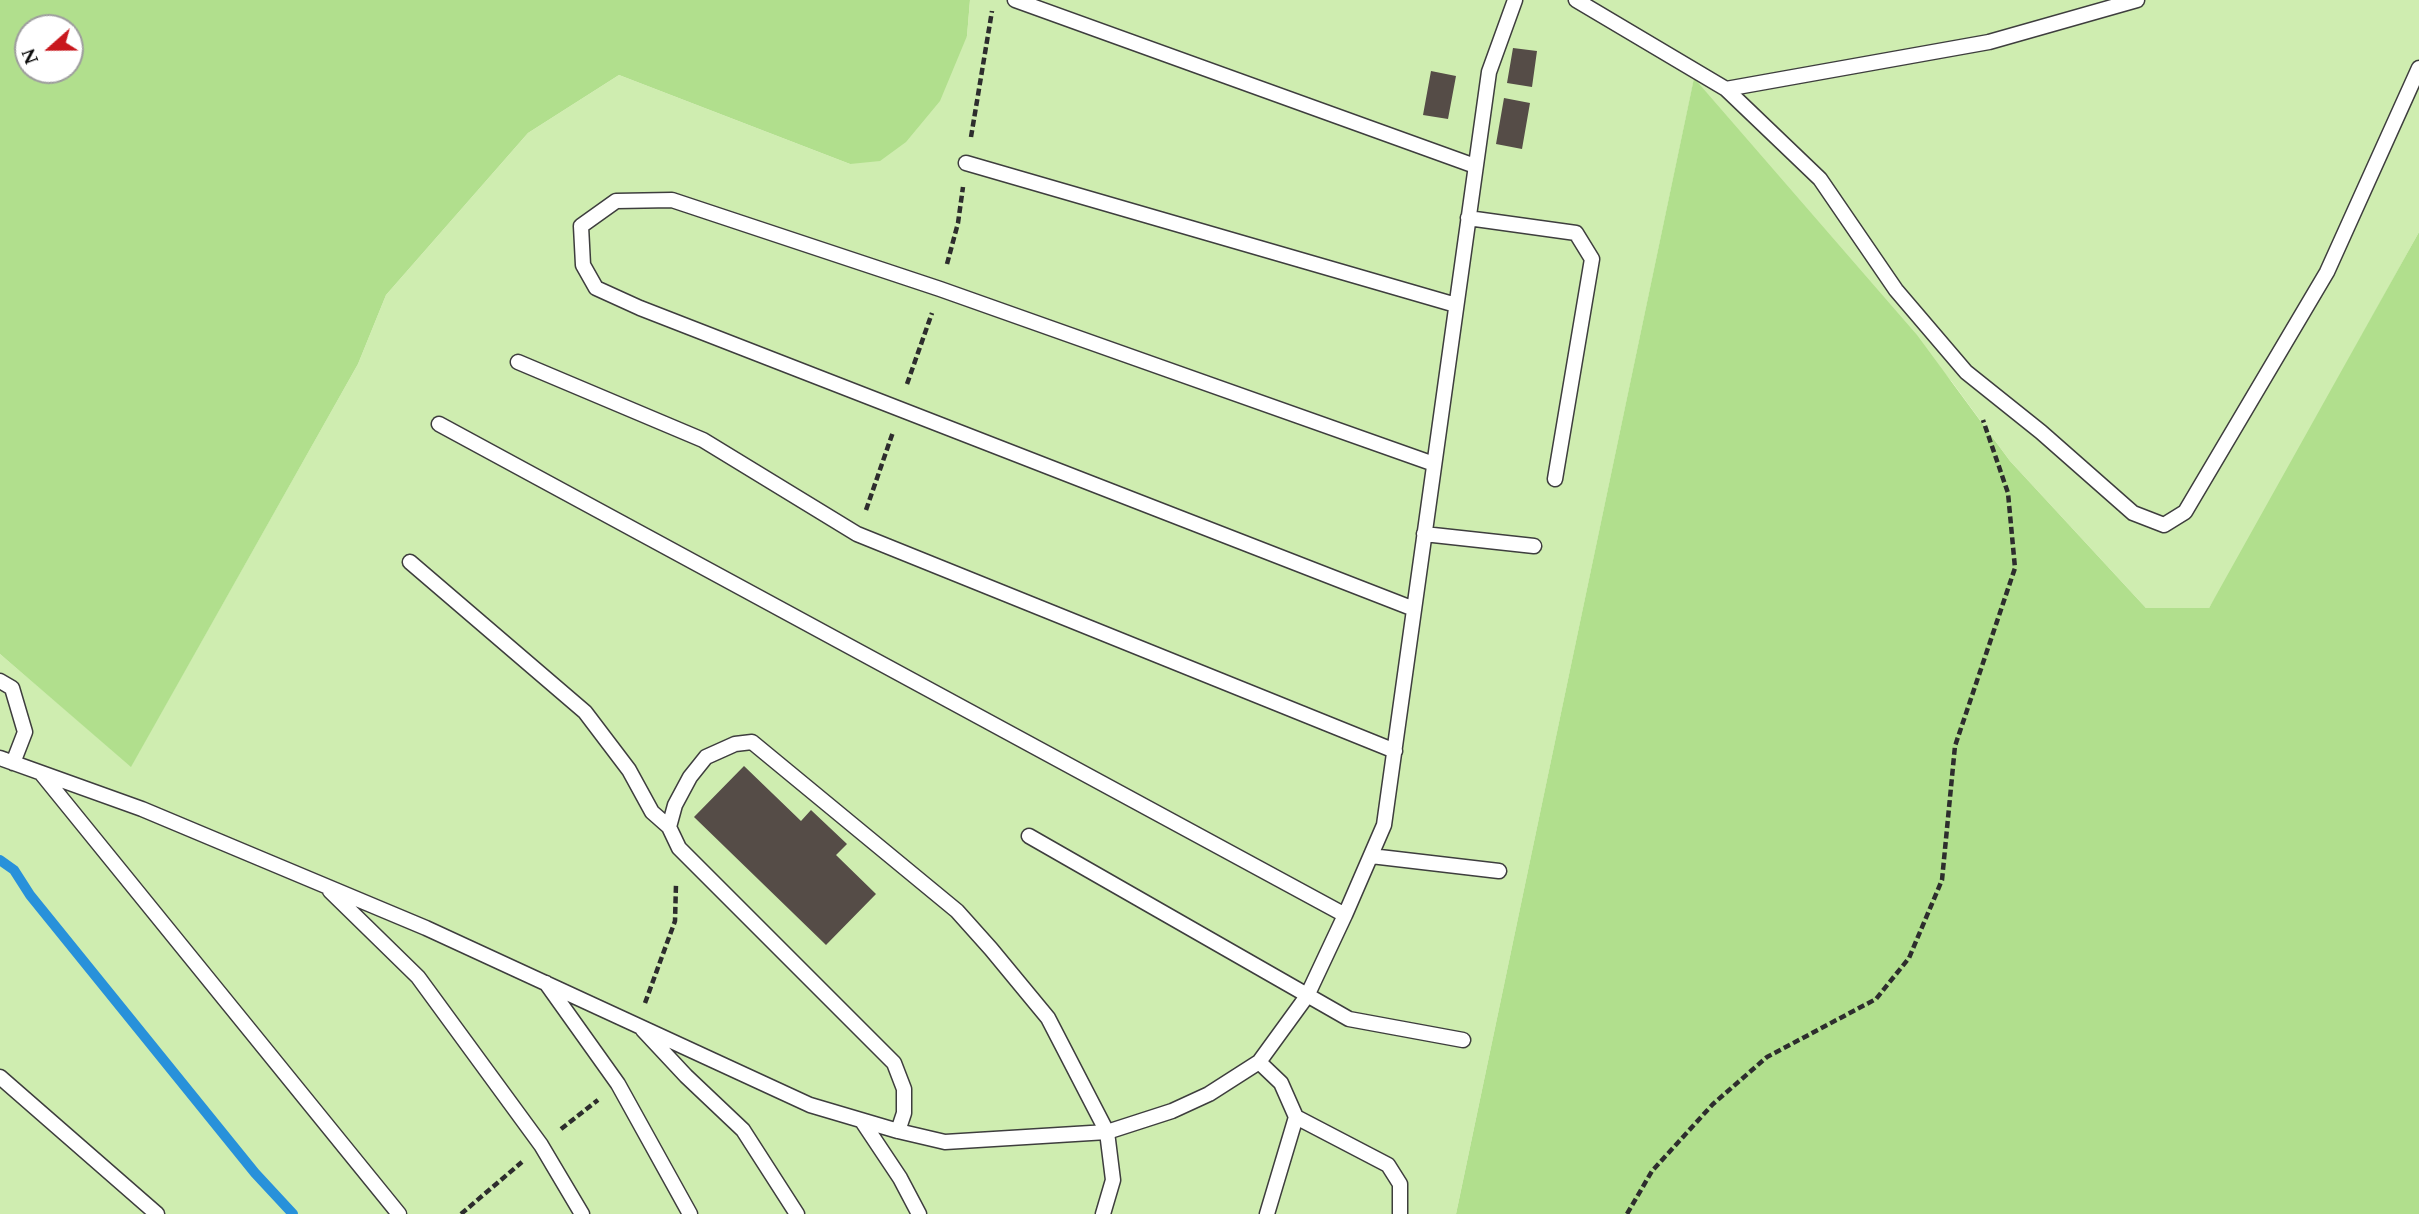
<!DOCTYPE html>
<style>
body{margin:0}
#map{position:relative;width:2419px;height:1214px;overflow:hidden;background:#fffbea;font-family:Spectral,serif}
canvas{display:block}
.north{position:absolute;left:14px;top:14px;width:70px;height:70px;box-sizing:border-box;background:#fff;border:2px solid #9d9d9d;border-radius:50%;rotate:249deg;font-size:19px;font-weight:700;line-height:28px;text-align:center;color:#0b0b0b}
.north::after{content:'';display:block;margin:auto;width:24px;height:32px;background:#c8171d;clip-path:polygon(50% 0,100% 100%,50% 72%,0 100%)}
</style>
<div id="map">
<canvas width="2419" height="1214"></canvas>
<div class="north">N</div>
</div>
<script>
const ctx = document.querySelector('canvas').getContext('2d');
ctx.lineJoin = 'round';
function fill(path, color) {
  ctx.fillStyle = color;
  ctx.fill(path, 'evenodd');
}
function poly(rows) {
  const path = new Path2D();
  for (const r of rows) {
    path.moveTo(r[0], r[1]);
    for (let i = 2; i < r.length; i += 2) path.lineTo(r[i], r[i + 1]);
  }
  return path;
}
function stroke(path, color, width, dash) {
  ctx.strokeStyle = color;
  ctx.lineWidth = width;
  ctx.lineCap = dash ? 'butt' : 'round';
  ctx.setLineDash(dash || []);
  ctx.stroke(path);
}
const green = poly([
 [970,0,2419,0,2419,232,2228,578,2209,608,2146,608,2010,461,1952,382,1694,79,1456,1214,0,1214,0,654,131,766,358,364,386,295,528,133,619,75,850,164,967,36]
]);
const forest = poly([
 [0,0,970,0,967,36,940,101,906,142,880,161,850,164,619,75,528,133,386,295,358,364,131,767,0,654],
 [70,28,70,70,28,70,28,28],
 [1694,78,1917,335,2010,461,2146,608,2209,608,2419,232,2419,1214,1456,1214]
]);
const stream = poly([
 [0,860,14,870,30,895,255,1173,293,1214]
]);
const building = poly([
 [1513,48,1537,51,1532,87,1507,83],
 [1431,71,1456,76,1448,119,1423,115],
 [1504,98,1530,103,1522,149,1496,144],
 [744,766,801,821,811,810,847,844,836,855,876,894,826,945,694,817]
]);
const path = poly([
 [971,137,992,11],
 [947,264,958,223,963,187],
 [907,384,932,313],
 [866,510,893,432],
 [645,1003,675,921,676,884],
 [561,1129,598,1100],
 [461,1214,522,1162],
 [1627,1214,1652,1171,1713,1104,1767,1057,1876,999,1909,958,1942,880,1955,746,2015,568,2008,493,1983,420]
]);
const lane = poly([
 [1015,0,1475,166],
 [1576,0,1726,89,1820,179,1896,290,1966,372,2041,432,2133,513,2164,525,2185,512,2327,272,2419,68],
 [1726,89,1989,42,2137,0],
 [966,163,1456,305],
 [1468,218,1576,233,1592,259,1555,479],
 [518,362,703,440,857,534,1395,751],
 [439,424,1345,915],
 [1424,534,1534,546],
 [410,562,585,712,629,770,652,812,669,827],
 [1414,609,640,308,596,288,583,265,581,226,616,201,672,200,940,289,1434,464],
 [0,681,12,688,25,732,13,763],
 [0,758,142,809,426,928,810,1105,898,1131,945,1142,1107,1132,1172,1111,1209,1094,1259,1062,1307,996,1345,915,1384,825,1489,72,1515,0],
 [41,773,399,1214],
 [1029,836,1349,1019,1463,1040],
 [1371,856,1499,871],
 [330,891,418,977,541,1145,582,1214],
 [546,983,618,1084,690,1214],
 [643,1030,686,1076,743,1130,797,1214],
 [1259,1062,1281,1083,1296,1117,1267,1214],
 [0,1077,157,1214],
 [1296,1117,1388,1165,1400,1184,1400,1214],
 [862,1121,900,1178,919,1214],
 [898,1131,904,1113,904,1089,894,1063,679,848,669,827,675,805,690,777,706,757,735,744,752,742,957,911,991,949,1048,1018,1107,1132,1113,1180,1103,1214]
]);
fill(green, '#cfedb0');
fill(forest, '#b1df8d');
stroke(stream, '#2891da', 10);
fill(building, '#554c47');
stroke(lane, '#3e3e3e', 17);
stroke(path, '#2d2d2d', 4.5, [7, 3.5]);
stroke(lane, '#fff', 14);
</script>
